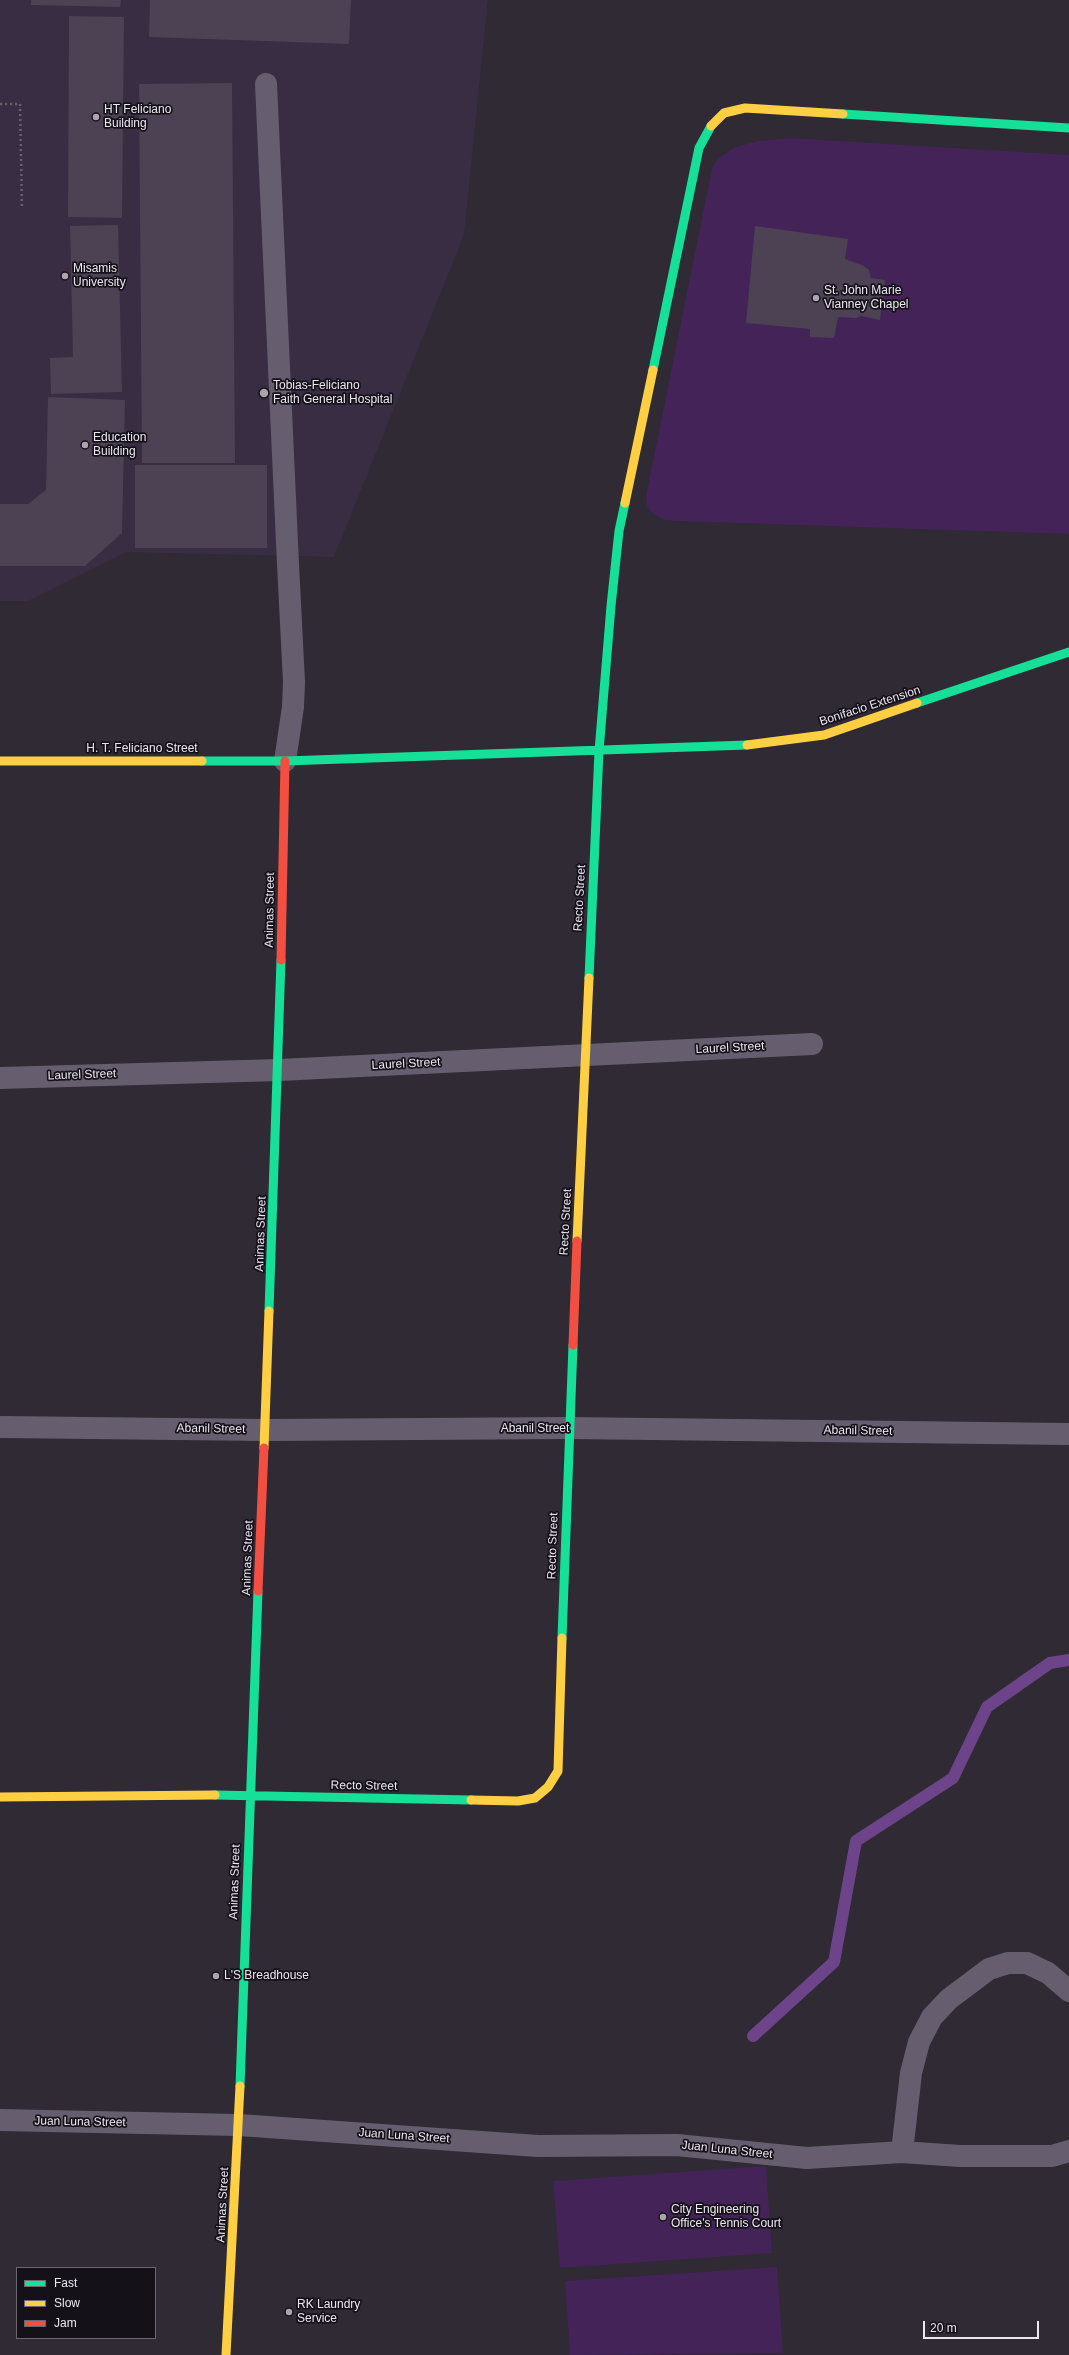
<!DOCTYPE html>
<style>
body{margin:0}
#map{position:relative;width:1069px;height:2355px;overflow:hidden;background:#2f2a33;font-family:Arial,sans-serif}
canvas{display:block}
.legend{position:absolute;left:16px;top:2267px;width:140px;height:72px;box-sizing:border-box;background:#151119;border:1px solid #6b666f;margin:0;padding:5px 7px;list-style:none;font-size:12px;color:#ece6f1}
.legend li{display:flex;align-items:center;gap:8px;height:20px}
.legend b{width:20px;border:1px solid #6b666f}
.scale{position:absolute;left:923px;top:2321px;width:116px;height:18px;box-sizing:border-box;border:2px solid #ece6f1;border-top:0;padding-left:5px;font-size:12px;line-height:14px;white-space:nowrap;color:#ece6f1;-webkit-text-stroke:3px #151119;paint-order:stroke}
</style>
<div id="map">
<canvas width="1069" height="2355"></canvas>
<ul class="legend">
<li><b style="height:5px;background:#16e098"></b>Fast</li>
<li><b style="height:5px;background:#ffcf43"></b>Slow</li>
<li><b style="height:5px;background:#f24e42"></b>Jam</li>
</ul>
<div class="scale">20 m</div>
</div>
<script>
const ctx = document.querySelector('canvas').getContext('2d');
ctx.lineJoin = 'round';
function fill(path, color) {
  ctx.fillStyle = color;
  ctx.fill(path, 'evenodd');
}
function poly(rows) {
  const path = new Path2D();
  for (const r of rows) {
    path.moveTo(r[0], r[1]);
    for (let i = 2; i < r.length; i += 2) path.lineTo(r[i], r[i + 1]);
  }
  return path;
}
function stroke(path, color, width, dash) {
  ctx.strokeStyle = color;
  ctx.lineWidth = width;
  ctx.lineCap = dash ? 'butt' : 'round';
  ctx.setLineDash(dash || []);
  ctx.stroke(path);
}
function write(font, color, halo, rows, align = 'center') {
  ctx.font = font + ' Arial,sans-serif';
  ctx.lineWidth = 3.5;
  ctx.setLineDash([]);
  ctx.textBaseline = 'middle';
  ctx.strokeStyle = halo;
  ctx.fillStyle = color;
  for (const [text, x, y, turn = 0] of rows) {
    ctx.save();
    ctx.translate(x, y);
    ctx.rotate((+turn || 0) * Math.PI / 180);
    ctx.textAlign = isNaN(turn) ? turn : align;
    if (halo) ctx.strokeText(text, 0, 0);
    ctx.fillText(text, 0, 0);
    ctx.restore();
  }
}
const built = poly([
 [0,0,488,0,464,235,334,557,126,552,28,601,0,601]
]);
const green = poly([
 [790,138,1069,155,1069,534,678,521,664,520,653,514,647,506,646,496,712,168,719,158,735,147,758,141],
 [766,2166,772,2253,560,2268,553,2181],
 [777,2267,783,2353,570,2355,565,2281]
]);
const stream = poly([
 [753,2036,834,1962,856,1841,953,1778,987,1707,1050,1663,1069,1660]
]);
const building = poly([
 [31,0,121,0,120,7,31,5],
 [150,0,351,0,349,44,149,37],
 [69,16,124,17,122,218,68,217],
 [232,83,235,463,142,463,139,84],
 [118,225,122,392,51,394,50,358,73,357,70,226],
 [755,226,848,239,845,259,864,266,869,270,871,278,885,280,880,320,861,316,856,318,838,317,834,338,810,337,810,329,746,323],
 [48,397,125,400,122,533,85,566,0,566,0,504,28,504,46,490],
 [135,465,267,465,267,548,135,548]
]);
const path = poly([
 [0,104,20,104,22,209]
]);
const lane = poly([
 [266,84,288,564],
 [902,2152,911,2073,919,2042,932,2017,949,1999,989,1969,1008,1963,1027,1963,1048,1973,1069,1991],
 [807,2158,902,2152,960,2156,1052,2156,1069,2151]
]);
const street = poly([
 [285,761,293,707,294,682,288,564],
 [0,1078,279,1070,812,1044],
 [0,1427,265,1430,569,1428,1069,1434],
 [0,2120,239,2125,538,2146,677,2145,807,2158]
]);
const fast = poly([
 [843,114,1069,128],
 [653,370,699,148,711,126],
 [917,703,1069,652],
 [202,761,285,761,747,745],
 [589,978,599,751,611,606,619,531,625,503],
 [269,1311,281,960],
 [562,1638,573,1345],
 [215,1795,471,1800],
 [240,2086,258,1591]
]);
const slow = poly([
 [711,126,724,113,745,108,843,114],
 [625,503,653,370],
 [747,745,824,735,917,703],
 [0,761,202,761],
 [577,1241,589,978],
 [264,1448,269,1311],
 [0,1797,215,1795],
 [471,1800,518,1801,535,1798,548,1787,558,1771,562,1638],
 [226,2355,240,2086]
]);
const jam = poly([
 [281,960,285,761],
 [573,1345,577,1241],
 [258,1591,264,1448]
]);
const markers = [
 [96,117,4,"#aaa4ae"],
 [65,276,4,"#aaa4ae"],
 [816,298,4,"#aaa4ae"],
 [264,393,5,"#aaa4ae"],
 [85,445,4,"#aaa4ae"],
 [216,1976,4,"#aaa4ae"],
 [663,2217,4,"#aaa4ae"],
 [289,2312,4,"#aaa4ae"]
];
const poiNames = [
 ["HT Feliciano",104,110],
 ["Building",104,124],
 ["Misamis",73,269],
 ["University",73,283],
 ["St. John Marie",824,291],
 ["Vianney Chapel",824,305],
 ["Tobias-Feliciano",273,386],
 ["Faith General Hospital",273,400],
 ["Education",93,438],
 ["Building",93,452],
 ["L'S Breadhouse",224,1976],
 ["City Engineering",671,2210],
 ["Office's Tennis Court",671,2224],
 ["RK Laundry",297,2305],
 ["Service",297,2319]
];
const streetNames = [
 ["Bonifacio Extension",870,706,-18],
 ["H. T. Feliciano Street",142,749],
 ["Recto Street",580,898,-87],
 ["Animas Street",270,910,-89],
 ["Laurel Street",730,1048,-3],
 ["Laurel Street",406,1064,-3],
 ["Laurel Street",82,1075,-2],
 ["Recto Street",566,1222,-87],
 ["Animas Street",261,1234,-88],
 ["Abanil Street",211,1429,1],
 ["Abanil Street",535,1429],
 ["Abanil Street",858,1431,1],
 ["Recto Street",553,1546,-88],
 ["Animas Street",248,1558,-88],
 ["Recto Street",364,1786,1],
 ["Animas Street",235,1882,-88],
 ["Juan Luna Street",80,2122,1],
 ["Juan Luna Street",404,2136,4],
 ["Juan Luna Street",727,2150,6],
 ["Animas Street",223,2205,-87]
];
fill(built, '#382d42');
fill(green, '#432358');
stroke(stream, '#6d4489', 12);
fill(building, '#4c4253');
stroke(path, '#68616e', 2.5, [2, 3]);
stroke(lane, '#665e6e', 22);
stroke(street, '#665e6e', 22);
stroke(fast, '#16e098', 9);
stroke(slow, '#ffcf43', 9);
stroke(jam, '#f24e42', 9);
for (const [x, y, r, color] of markers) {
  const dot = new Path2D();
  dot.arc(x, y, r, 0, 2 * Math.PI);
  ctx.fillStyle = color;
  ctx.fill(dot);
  stroke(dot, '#151119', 1.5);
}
write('12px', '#ece6f1', '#151119', poiNames, 'left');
write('12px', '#ece6f1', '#151119', streetNames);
</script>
